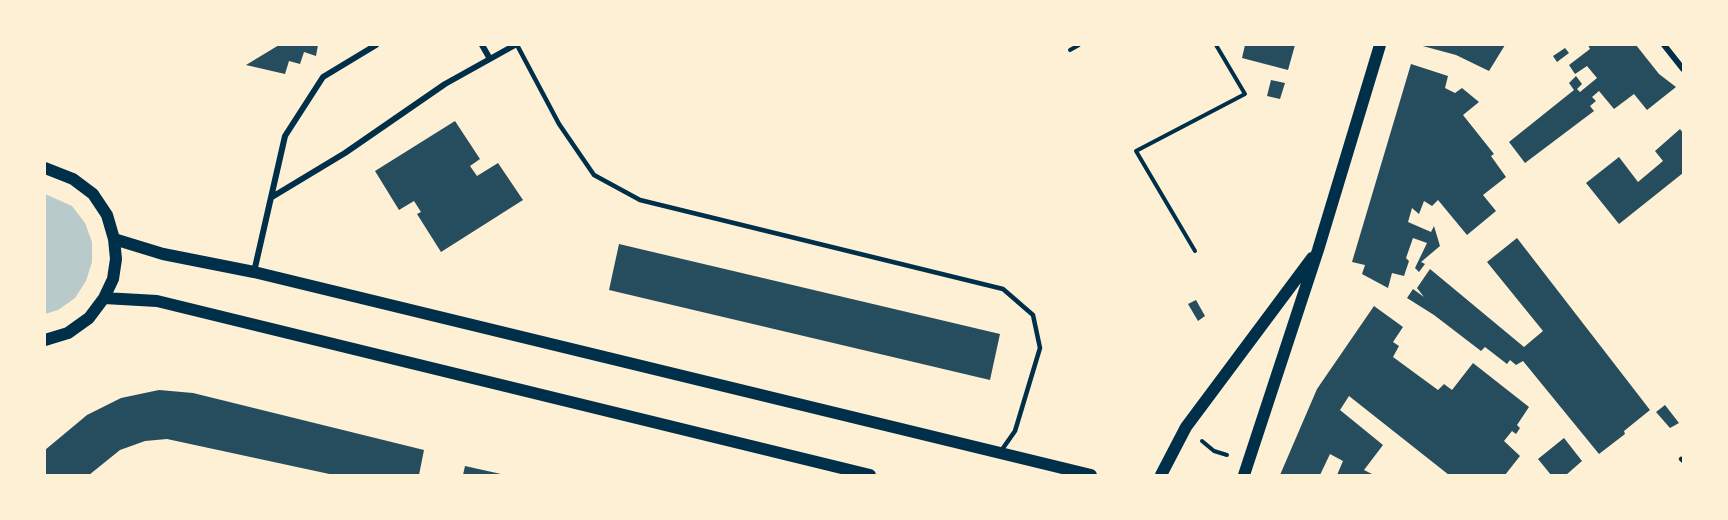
<!DOCTYPE html>
<style>
body{margin:0}
#map{position:relative;width:1728px;height:520px;overflow:hidden;background:#fdf0d5;font-family:"Noto Serif",serif}
canvas{display:block}
.frame{position:absolute;inset:0;border:46px solid #fdf0d5;pointer-events:none}
</style>
<div id="map">
<canvas width="1728" height="520"></canvas>
<div class="frame"></div>
</div>
<script>
const ctx = document.querySelector('canvas').getContext('2d');
ctx.lineJoin = 'round';
function fill(path, color) {
  ctx.fillStyle = color;
  ctx.fill(path, 'evenodd');
}
function poly(rows) {
  const path = new Path2D();
  for (const r of rows) {
    path.moveTo(r[0], r[1]);
    for (let i = 2; i < r.length; i += 2) path.lineTo(r[i], r[i + 1]);
  }
  return path;
}
function stroke(path, color, width, dash) {
  ctx.strokeStyle = color;
  ctx.lineWidth = width;
  ctx.lineCap = dash ? 'butt' : 'round';
  ctx.setLineDash(dash || []);
  ctx.stroke(path);
}
const green = poly([
 [45,194,72,206,85,223,92,242,92,262,86,281,75,298,58,310,45,314]
]);
const building = poly([
 [279,45,318,45,316,56,304,52,300,64,289,61,285,74,246,65],
 [1245,45,1295,45,1288,70,1242,58],
 [1419,45,1505,45,1489,71,1456,55],
 [1588,45,1636,45,1659,74,1676,87,1647,110,1634,94,1614,109,1599,91,1592,97,1596,101,1590,106,1594,111,1525,163,1509,142,1574,90,1569,83,1576,76,1582,84,1577,89,1580,92,1597,78,1587,66,1575,74,1569,65,1590,49],
 [1565,48,1569,53,1557,62,1553,56],
 [1411,64,1448,76,1445,88,1455,93,1462,88,1479,102,1463,115,1494,154,1491,156,1506,177,1483,195,1496,211,1467,235,1438,200,1432,206,1424,201,1419,214,1412,208,1408,222,1431,232,1434,226,1440,246,1421,262,1425,264,1419,272,1415,268,1427,243,1413,238,1406,258,1409,261,1404,276,1392,273,1388,288,1362,274,1365,265,1352,262],
 [1271,80,1285,83,1280,99,1267,96],
 [455,121,480,159,470,166,477,176,498,163,523,200,441,252,417,214,421,212,414,201,399,210,375,171],
 [1680,129,1683,133,1683,173,1619,224,1586,183,1619,157,1638,182,1663,161,1655,151],
 [1517,238,1650,410,1624,431,1625,434,1599,454,1523,361,1516,365,1510,360,1507,364,1485,347,1481,351,1434,315,1407,298,1413,289,1424,297,1417,288,1430,269,1524,347,1543,331,1487,262],
 [619,244,1000,334,990,380,609,290],
 [1196,300,1205,316,1198,321,1188,304],
 [1374,306,1403,327,1393,342,1399,346,1393,357,1438,390,1444,384,1452,390,1473,363,1529,407,1517,425,1520,428,1516,434,1512,431,1504,441,1520,456,1505,475,1449,475,1349,396,1340,410,1383,445,1364,470,1374,475,1337,475,1343,461,1330,454,1320,475,1280,475,1317,389],
 [159,390,193,393,424,450,419,475,334,475,167,439,145,441,120,450,89,475,45,475,45,450,87,415,121,398],
 [1665,405,1679,423,1670,428,1656,412],
 [1564,438,1582,461,1566,475,1551,475,1538,459],
 [465,466,501,474,501,475,463,475]
]);
const path = poly([
 [1070,50,1079,45],
 [1195,251,1136,151,1245,94,1216,45],
 [1202,441,1214,451,1227,455]
]);
const service = poly([
 [517,45,559,124,594,175,640,200,1003,289,1033,315,1040,348,1015,431,1001,451],
 [1681,459,1683,461]
]);
const minor = poly([
 [482,45,490,59],
 [1664,45,1683,69],
 [272,197,345,153,445,84,515,45],
 [254,272,285,136,323,77,376,45]
]);
const secondary = poly([
 [45,168,73,179,93,194,107,215,114,239,116,259,113,279,104,298,89,318,68,333,45,340],
 [114,239,163,254,254,272,1091,475],
 [104,298,157,301,870,475],
 [1161,475,1186,427,1312,258],
 [1244,475,1318,250,1380,45]
]);
fill(green, '#b9caca');
fill(building, '#264d5e');
stroke(path, '#003049', 4);
stroke(service, '#003049', 4.5);
stroke(minor, '#003049', 6);
stroke(secondary, '#003049', 12);
</script>
